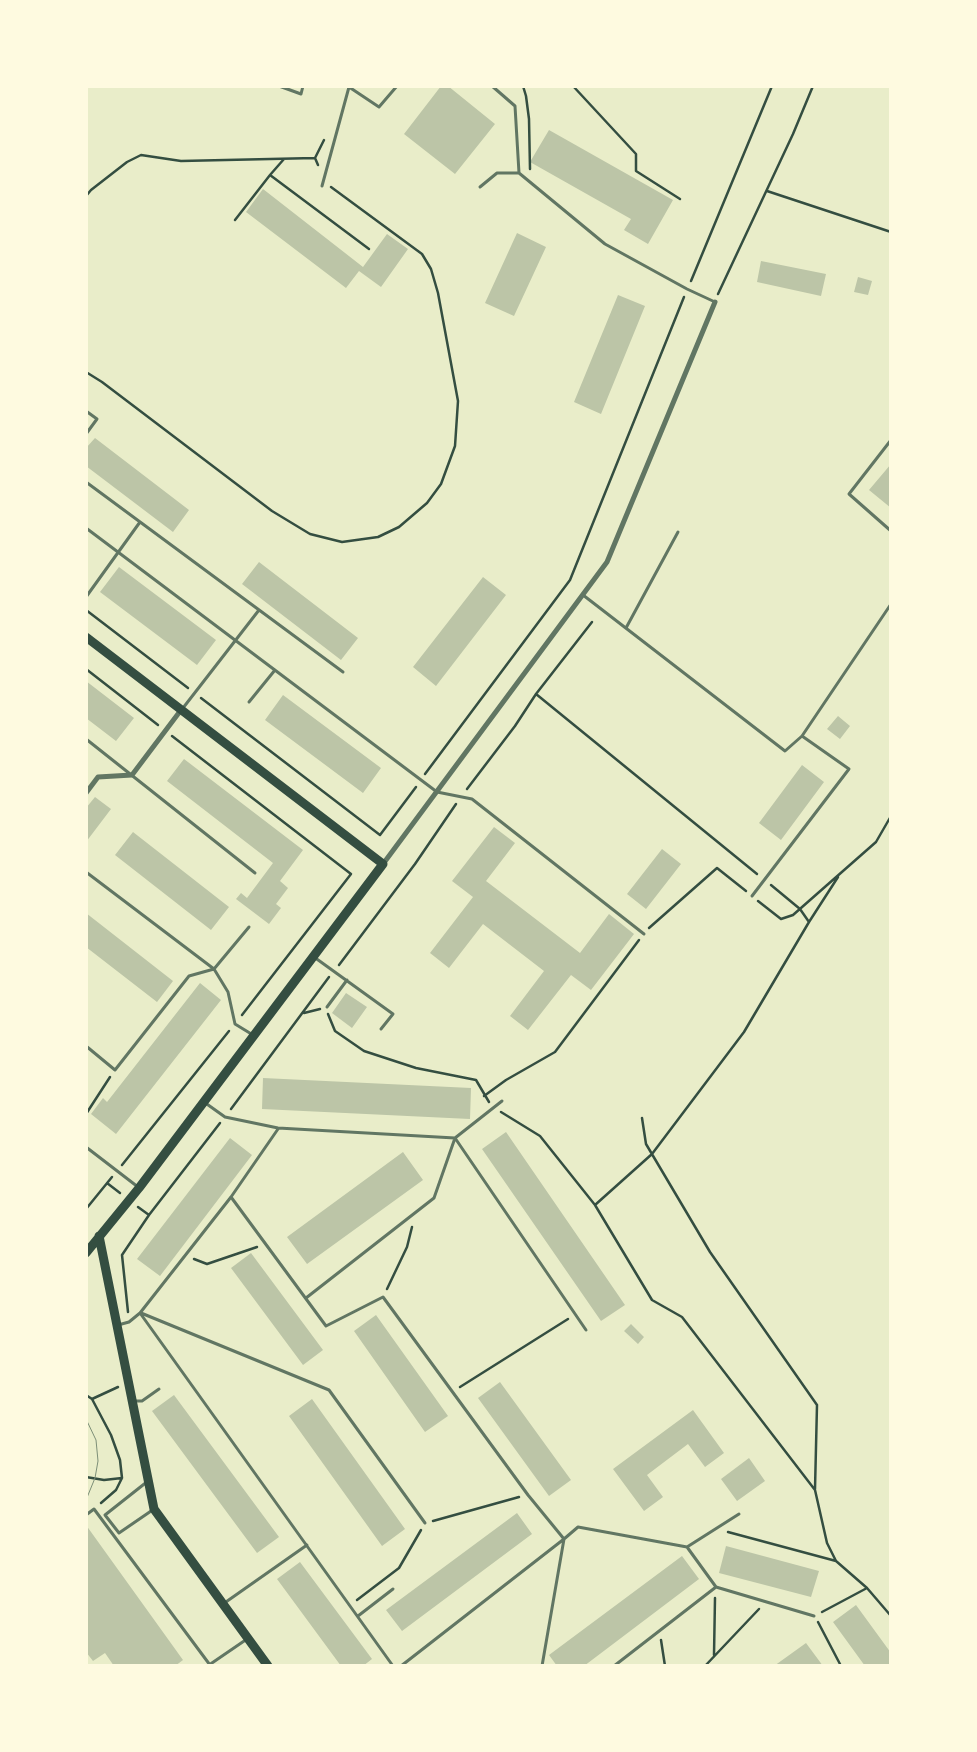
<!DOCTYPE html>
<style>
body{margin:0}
#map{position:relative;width:977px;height:1752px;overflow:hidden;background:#e9edc9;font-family:"Fira Sans",sans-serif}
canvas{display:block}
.frame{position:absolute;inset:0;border:88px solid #fefae0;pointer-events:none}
</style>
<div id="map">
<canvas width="977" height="1752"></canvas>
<div class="frame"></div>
</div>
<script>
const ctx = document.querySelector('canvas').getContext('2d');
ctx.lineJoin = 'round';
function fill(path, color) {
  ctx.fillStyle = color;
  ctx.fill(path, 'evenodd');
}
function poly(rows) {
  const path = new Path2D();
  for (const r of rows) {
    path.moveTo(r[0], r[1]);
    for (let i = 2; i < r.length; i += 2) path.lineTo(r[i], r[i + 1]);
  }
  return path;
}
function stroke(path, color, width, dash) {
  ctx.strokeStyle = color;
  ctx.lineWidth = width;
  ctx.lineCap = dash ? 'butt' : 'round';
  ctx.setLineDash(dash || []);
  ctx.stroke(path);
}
const building = poly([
 [441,86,448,86,495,124,455,174,404,134],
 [549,130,673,200,648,244,624,230,631,219,530,162],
 [263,189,363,267,387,234,408,249,381,287,359,271,346,288,246,212],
 [517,233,546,247,514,316,485,303],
 [761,261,826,274,821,296,757,282],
 [858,277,872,281,868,295,854,292],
 [618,295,645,306,601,414,574,402],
 [95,438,189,510,173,532,86,466,86,448],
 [891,464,891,508,869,490],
 [259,562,358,638,341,660,242,584],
 [119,567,216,640,197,665,100,592],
 [483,577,506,595,436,686,413,667],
 [86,681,134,718,116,741,86,718],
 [283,695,381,768,363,793,265,720],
 [838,716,850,726,840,739,827,729],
 [184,759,303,850,280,881,288,888,276,904,281,908,269,924,236,899,241,893,247,898,273,863,167,781],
 [802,765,824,782,781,840,759,823],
 [95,797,111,809,86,842,86,808],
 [494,827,515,843,486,881,580,953,609,914,634,934,591,990,571,975,528,1030,510,1016,544,971,483,924,449,968,430,953,473,897,452,881],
 [133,832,229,907,211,930,115,855],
 [662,849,681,864,646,909,627,894],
 [86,913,173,981,157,1002,86,947],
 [200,983,221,1000,116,1134,91,1114,103,1098,107,1102],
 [346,993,367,1007,352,1028,332,1013],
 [263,1078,471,1088,470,1119,262,1109],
 [506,1132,625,1305,601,1321,482,1149],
 [230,1138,252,1155,160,1276,137,1259],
 [403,1152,423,1180,307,1264,287,1237],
 [251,1253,323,1350,303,1365,231,1268],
 [376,1315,448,1416,425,1432,354,1331],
 [631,1324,644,1337,638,1344,624,1331],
 [500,1382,571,1480,549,1496,478,1398],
 [174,1395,279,1537,257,1553,152,1411],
 [312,1399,405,1529,382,1546,289,1416],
 [693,1410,724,1453,705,1467,688,1444,647,1475,663,1497,644,1511,613,1469],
 [749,1458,765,1481,737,1501,721,1479],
 [517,1513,532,1534,402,1631,386,1610],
 [86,1525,183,1660,175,1666,114,1666,105,1653,93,1661,86,1652],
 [726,1546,819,1571,811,1597,719,1573],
 [682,1556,699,1579,584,1666,557,1666,549,1655],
 [300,1562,372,1659,363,1666,341,1666,277,1579],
 [856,1605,891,1653,891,1666,865,1666,833,1622],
 [806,1643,823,1666,774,1666]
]);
const path = poly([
 [523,86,526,96,529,119,530,169],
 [573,86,636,154,636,171,680,199],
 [315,158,318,165],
 [284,159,270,175,369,249],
 [767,191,891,232],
 [86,196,91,190,127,162,141,155,181,161,315,158,324,140],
 [235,220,270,175],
 [691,281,772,86],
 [718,294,793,134,813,86],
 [86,372,102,382,272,511,310,534,342,542,378,537,399,527,427,503,441,484,455,446,458,401,438,293,431,269,422,254,331,187],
 [86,610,188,688],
 [86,669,158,725],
 [536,694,757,874],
 [201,698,380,835,416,787],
 [172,736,351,874,242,1015],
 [425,774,570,580,684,297],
 [467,789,515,726,536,694,592,622],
 [771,885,800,909,809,922],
 [758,901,781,919,793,915,876,842,891,816],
 [649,928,717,868,746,891],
 [339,965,415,864,456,804],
 [304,1013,320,1009],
 [328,1014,335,1031,364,1051,416,1068,476,1080,489,1102],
 [484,1096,506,1080,555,1052,639,940],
 [231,1109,329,977],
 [501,1112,540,1136,595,1205,652,1300,682,1317,815,1490,827,1543,836,1561,867,1588,891,1616],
 [86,1114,110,1077],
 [642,1118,646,1144,710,1252,817,1405,815,1489],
 [122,1165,229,1031],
 [107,1183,120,1193],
 [595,1205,652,1154,744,1032,809,922,838,877],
 [138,1207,149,1215],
 [86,1209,112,1177],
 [194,1259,207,1264,257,1247],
 [387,1289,407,1247,412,1227],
 [128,1312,122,1255,149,1215,220,1123],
 [460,1387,568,1319],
 [86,1395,92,1399,118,1387],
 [92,1399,111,1435,120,1460,122,1478,116,1490,101,1503],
 [86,1477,104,1480,122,1478],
 [433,1521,519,1497],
 [728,1532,836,1561],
 [357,1600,399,1568,421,1530],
 [822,1612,867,1588],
 [818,1622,841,1666],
 [661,1640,665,1666],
 [714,1655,715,1598],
 [705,1666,759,1609]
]);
const service = poly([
 [279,86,301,94,303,86],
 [492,86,515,106,519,173],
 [349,87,379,107,397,86],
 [322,186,349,87],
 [480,187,497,173,519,173,605,244,687,289,715,302],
 [86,411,97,419,86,434],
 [891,440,849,494,891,531],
 [86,482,343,672],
 [86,528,437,792,472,799,644,934],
 [583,595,785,751,802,736],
 [86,597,140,522],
 [626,628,678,532],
 [249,702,275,670],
 [183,708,259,610],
 [86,739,255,873],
 [86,872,214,969,228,992,235,1024,253,1035],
 [752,896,849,769,802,736,891,604],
 [314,957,393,1014,381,1029],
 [327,1007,347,980],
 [86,1046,115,1070,189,976,214,969,249,927],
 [204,1102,225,1117,278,1128,455,1138],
 [455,1138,586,1330],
 [86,1147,138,1187],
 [231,1197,326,1326,383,1297,528,1495,564,1539,401,1666],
 [306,1298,434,1198,455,1138,502,1101],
 [140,1313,393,1666],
 [141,1313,329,1390,425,1523],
 [118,1325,129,1322,140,1313,231,1197,278,1129],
 [133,1401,142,1401,159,1389],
 [148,1481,105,1515,119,1533,154,1509],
 [86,1515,94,1509,210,1665],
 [687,1547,739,1514],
 [223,1604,307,1545],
 [358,1616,393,1589],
 [209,1665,247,1639],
 [542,1666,564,1539,578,1527,687,1547,716,1587,814,1616],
 [614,1666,716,1587]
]);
const minor = poly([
 [86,793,98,777,132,775,181,710],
 [383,864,607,562,715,302]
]);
const secondary = poly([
 [86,637,383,864,139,1188,86,1253],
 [99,1236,154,1509,268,1666]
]);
const tram = poly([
 [86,1419,96,1440,98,1461,95,1478,86,1500]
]);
fill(building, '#bcc5a7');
stroke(path, '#344e41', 2.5);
stroke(service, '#617663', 3);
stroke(minor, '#617663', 5);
stroke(secondary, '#344e41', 9);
stroke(tram, '#7c8e77', 1);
</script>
